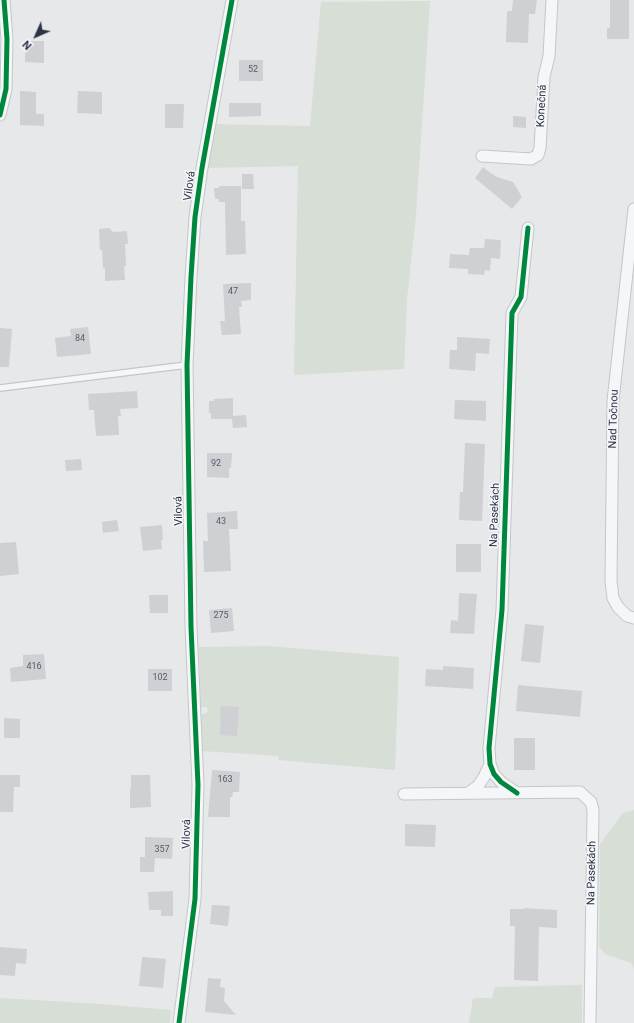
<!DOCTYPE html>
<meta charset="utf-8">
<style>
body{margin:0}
#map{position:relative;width:634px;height:1023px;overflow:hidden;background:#e6e8ea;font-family:Roboto,sans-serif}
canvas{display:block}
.north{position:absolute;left:16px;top:16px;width:40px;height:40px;-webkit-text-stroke:3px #f4f6f9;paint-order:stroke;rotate:225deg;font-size:11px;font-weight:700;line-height:16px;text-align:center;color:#2b3445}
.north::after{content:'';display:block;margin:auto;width:14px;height:18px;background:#2b3445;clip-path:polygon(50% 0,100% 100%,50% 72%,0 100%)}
</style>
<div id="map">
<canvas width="634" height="1023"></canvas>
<div class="north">N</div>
</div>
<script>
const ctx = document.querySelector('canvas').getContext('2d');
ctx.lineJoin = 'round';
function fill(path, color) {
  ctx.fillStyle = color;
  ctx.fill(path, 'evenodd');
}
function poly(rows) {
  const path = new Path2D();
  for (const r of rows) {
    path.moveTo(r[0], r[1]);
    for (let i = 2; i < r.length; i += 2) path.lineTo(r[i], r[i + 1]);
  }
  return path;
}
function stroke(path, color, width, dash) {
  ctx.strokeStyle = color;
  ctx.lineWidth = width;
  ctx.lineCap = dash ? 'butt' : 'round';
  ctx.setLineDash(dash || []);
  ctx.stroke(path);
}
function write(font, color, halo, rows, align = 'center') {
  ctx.font = font + ' Roboto,sans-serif';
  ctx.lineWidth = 3;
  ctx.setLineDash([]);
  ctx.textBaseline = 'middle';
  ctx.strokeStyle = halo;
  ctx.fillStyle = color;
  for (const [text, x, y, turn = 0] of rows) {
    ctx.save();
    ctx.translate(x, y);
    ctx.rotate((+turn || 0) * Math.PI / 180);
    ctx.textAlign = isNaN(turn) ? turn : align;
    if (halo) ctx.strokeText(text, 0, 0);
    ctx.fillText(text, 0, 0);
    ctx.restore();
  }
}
const green = poly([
 [430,1,416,215,407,299,404,369,294,375,298,166,202,168,210,124,310,126,321,2],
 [268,646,399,657,395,770,279,760,278,756,201,751,201,715,208,712,207,707,201,707,199,647],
 [634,810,634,969,631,963,605,954,599,946,600,844,623,813],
 [582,985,582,1023,469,1023,473,998,492,998,495,987],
 [0,998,101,1004,171,1010,170,1023,0,1023]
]);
const building = poly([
 [513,0,537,0,535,14,529,14,528,43,506,42,507,11,512,11],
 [610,0,629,0,629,39,607,39,607,28,610,28],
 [25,41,44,41,44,63,25,62],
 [239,60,263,60,263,81,239,81],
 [20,91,36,92,36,114,44,114,44,126,20,125],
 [78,91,102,92,102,114,77,113],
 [229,103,261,103,261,116,229,117],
 [165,104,184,104,183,128,165,128],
 [513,116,526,117,526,128,513,127],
 [483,167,492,174,493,174,497,177,513,182,522,197,512,209,475,178],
 [242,174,253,174,254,189,242,189],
 [219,186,241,186,241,221,245,221,246,254,226,255,225,202,219,202,219,199,215,199,214,188,219,188],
 [109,228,113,232,127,231,128,244,125,244,126,266,124,266,125,280,105,281,105,268,103,268,102,250,100,250,99,229],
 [485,239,501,240,500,259,491,258,490,271,485,270,484,275,468,274,468,269,449,268,450,254,469,255,470,248,484,248],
 [251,283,251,300,241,301,242,307,239,307,241,334,222,335,220,321,225,321,223,284],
 [88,327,91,354,57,357,55,338,71,336,70,329],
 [0,328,12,329,9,367,0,367],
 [457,337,490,339,489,354,476,353,475,371,449,369,450,350,457,350],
 [137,391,138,408,120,409,121,416,118,416,119,435,96,436,94,410,89,410,88,394],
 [233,398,233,416,246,415,247,427,233,428,232,419,211,419,211,413,209,413,209,401,214,401,214,399],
 [455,400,486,401,486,421,454,419],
 [465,443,485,444,482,521,459,520,460,492,463,492],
 [207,453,232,453,231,468,229,468,229,478,207,477],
 [81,459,82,470,66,471,65,460],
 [237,511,238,529,229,529,231,571,204,572,203,541,208,541,207,513],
 [117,520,119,531,103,533,102,522],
 [162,525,163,540,161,540,162,549,143,551,140,527],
 [16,542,19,574,0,576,0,543],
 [456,544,481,544,481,572,456,572],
 [459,593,477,594,474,634,450,633,451,620,458,621],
 [149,595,168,595,168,613,150,613],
 [232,608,234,631,211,633,209,610],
 [525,624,544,626,540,663,521,661],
 [44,654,46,679,11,682,10,668,23,666,23,655],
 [443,666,474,668,473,689,425,686,426,669,443,670],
 [148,669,172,669,172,691,148,691],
 [518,685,582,691,580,717,516,711],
 [221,706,239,707,237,736,220,735],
 [4,718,20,719,20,738,4,738],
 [514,738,535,738,535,770,514,770],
 [212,770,240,772,239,792,233,792,232,797,230,797,230,817,208,817],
 [0,775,20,775,20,787,14,787,13,812,0,812],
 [131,775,150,775,151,807,130,808,130,789,131,789],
 [405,824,436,825,435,847,405,846],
 [145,837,173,838,172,859,155,858,154,872,140,872,140,857,145,857],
 [173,891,173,916,161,916,161,910,149,910,148,892],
 [212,905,230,906,228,926,210,924],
 [524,908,557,910,557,928,539,927,538,981,514,980,515,926,510,926,510,909,524,909],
 [0,947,27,949,26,964,16,963,15,976,0,975],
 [142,957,166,959,163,988,139,986],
 [208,978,221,979,220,987,225,988,224,1001,236,1015,205,1012]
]);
const lane = poly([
 [0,388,187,365]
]);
const street = poly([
 [0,115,6,89,7,39,4,0],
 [482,156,531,159,538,155,540,148,544,77,549,56,552,0],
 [634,209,613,401,611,581,613,598,618,607,627,616,634,618],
 [468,793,478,786,484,777,490,764],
 [517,793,501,782,494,774,490,764,489,748,502,610,512,313,521,297,528,228],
 [404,794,580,792,591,802,593,810,590,1023],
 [179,1023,195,899,198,785,191,627,187,365,191,277,195,217,202,168,232,0]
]);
const cycleway = poly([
 [0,115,6,89,7,39,4,0],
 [517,793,501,782,494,774,490,764,489,748,502,610,512,313,521,297,528,228],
 [179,1023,195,899,198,785,191,627,187,365,191,277,195,217,202,168,232,0]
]);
const numberNames = [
 ["52",253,70],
 ["47",233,292],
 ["84",80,339],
 ["92",216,464],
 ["43",221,522],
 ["275",221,616],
 ["416",34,667],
 ["102",160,678],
 ["163",225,780],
 ["357",162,850]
];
const streetNames = [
 ["Konečná",542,106,-87],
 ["Vilová",190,186,-82],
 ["Nad Točnou",614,419,-88],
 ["Vilová",179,511,-91],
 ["Na Pasekách",495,515,-88],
 ["Vilová",187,834,-89],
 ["Na Pasekách",592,873,-89]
];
fill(green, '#d6ded6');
fill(building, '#ced0d3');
stroke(lane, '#c4c6c8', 8);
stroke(street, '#c4c6c8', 13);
stroke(lane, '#f5f6f7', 5.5);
stroke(street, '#f5f6f7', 11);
stroke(cycleway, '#00873e', 5);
write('9px', '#545c69', null, numberNames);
write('11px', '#2b3445', '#f4f6f9', streetNames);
</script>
